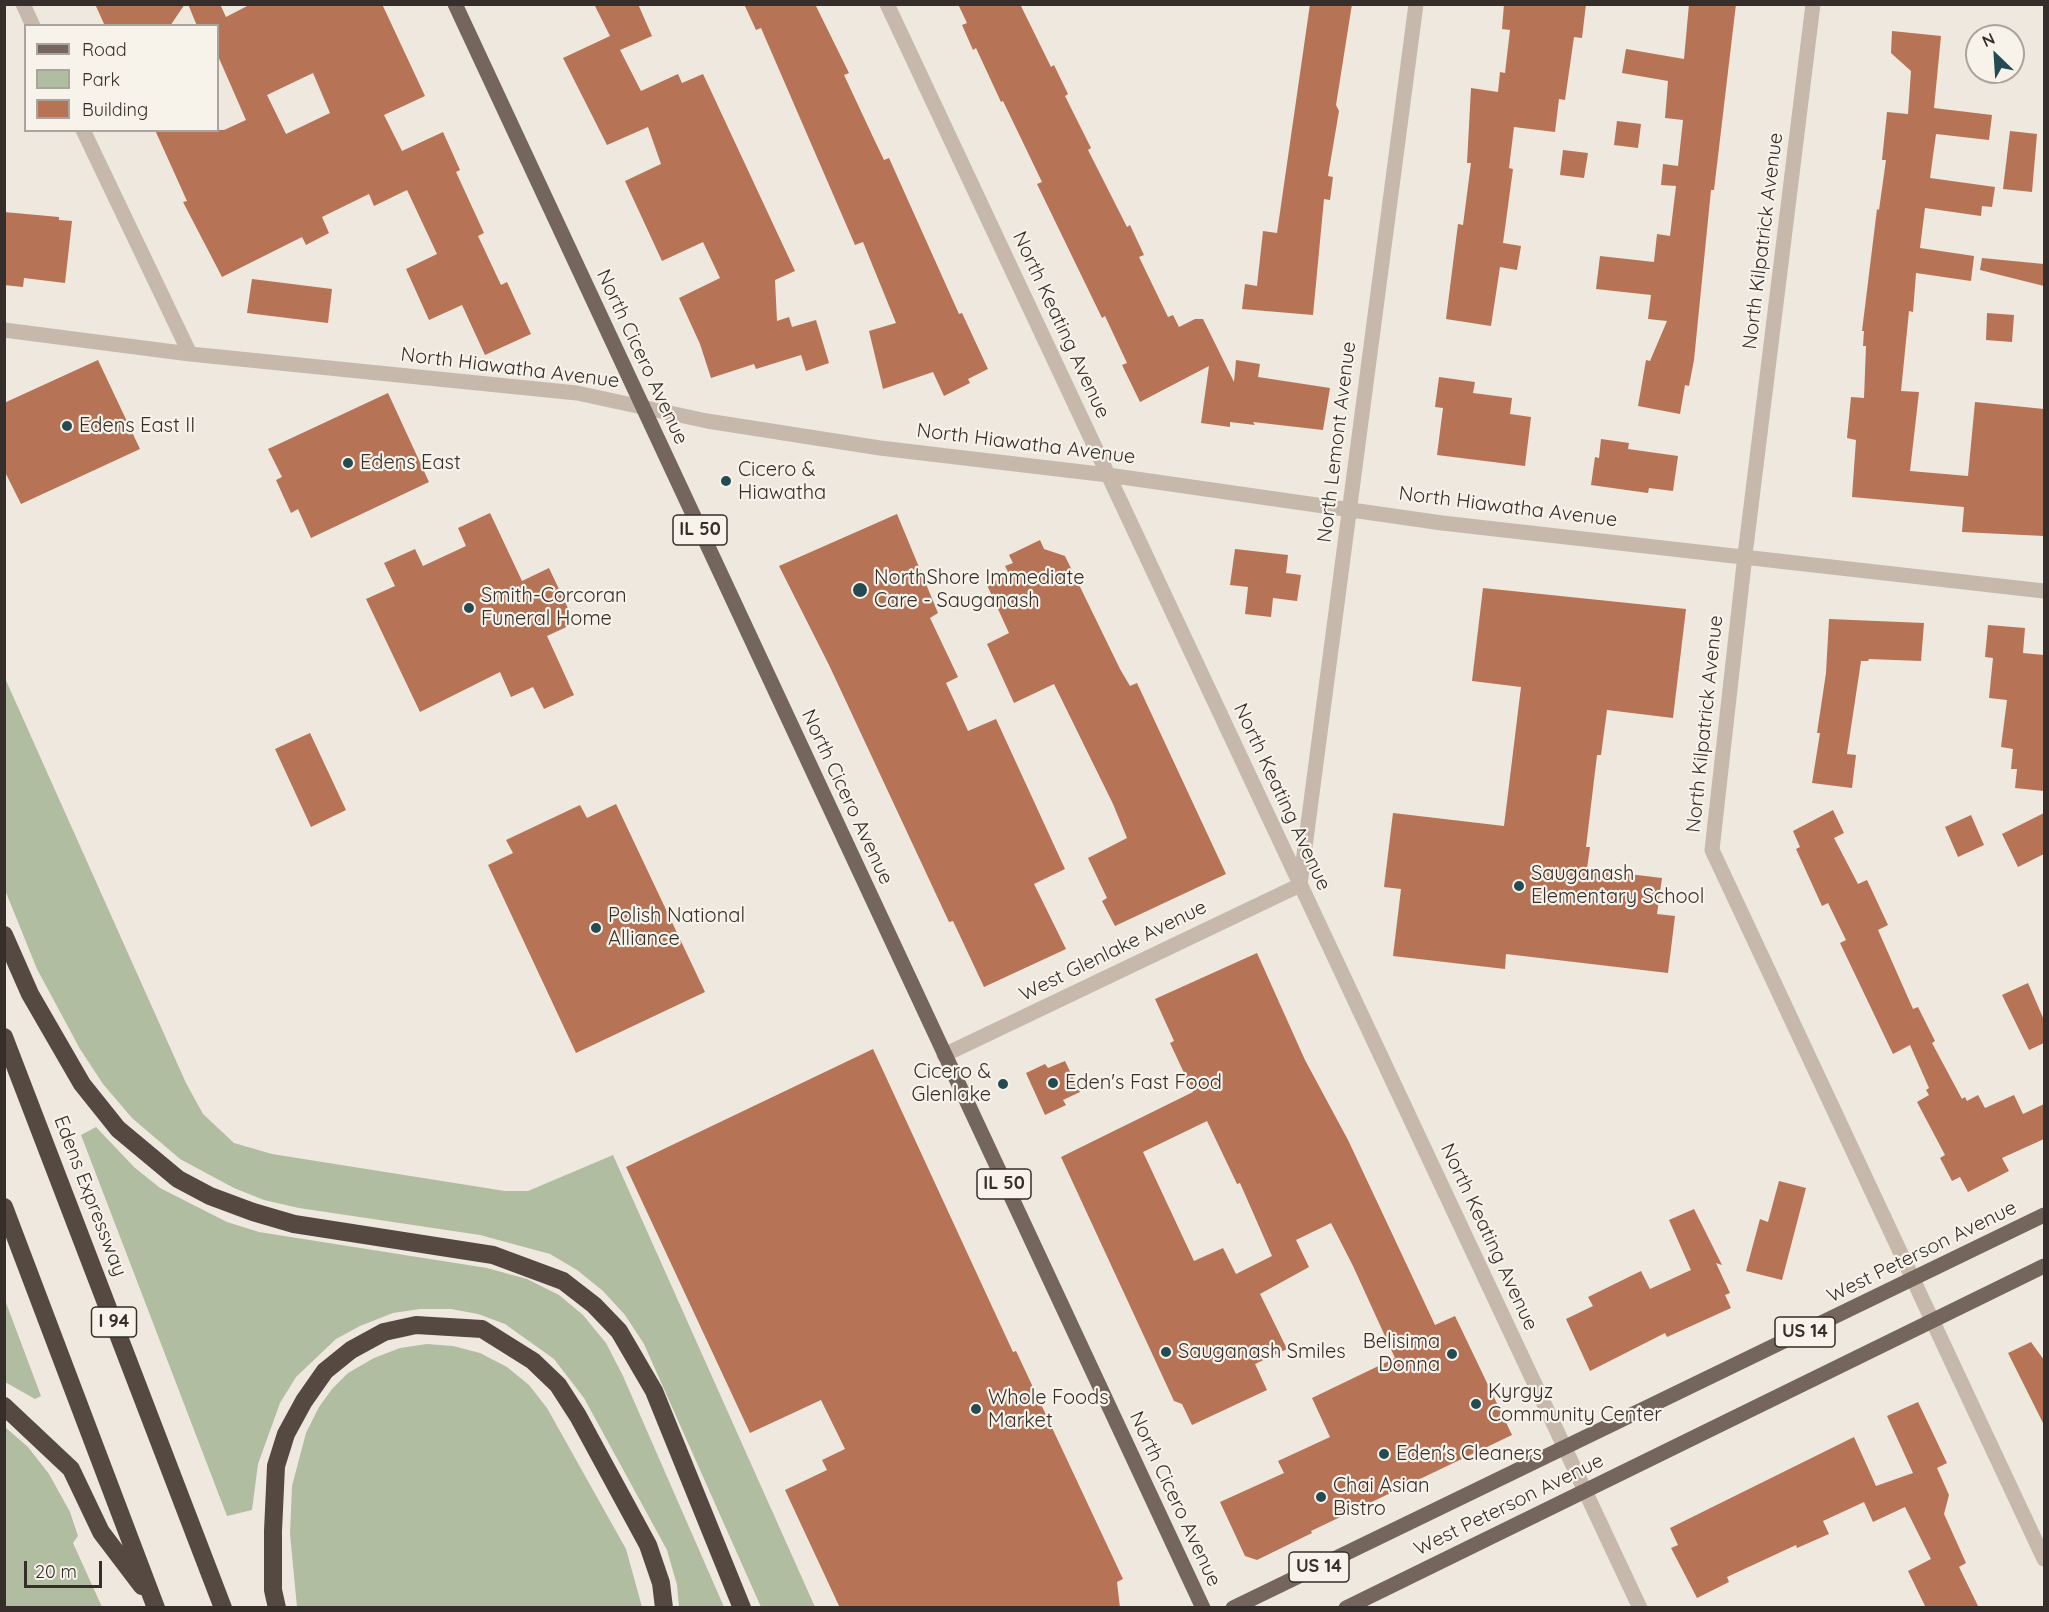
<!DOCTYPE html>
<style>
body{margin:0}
#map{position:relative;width:2049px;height:1612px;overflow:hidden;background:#efe8de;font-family:Quicksand,sans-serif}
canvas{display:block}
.frame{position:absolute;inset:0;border:6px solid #352e2a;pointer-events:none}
.legend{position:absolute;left:24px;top:24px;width:195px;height:108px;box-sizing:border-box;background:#f7f2ea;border:2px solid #a9a49d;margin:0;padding:8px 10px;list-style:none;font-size:18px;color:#352e2a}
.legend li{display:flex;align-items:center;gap:12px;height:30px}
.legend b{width:30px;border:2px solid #a9a49d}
.north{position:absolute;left:1965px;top:24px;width:60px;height:60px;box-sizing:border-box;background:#f7f2ea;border:2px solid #a9a49d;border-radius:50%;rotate:335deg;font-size:16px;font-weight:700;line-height:24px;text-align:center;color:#352e2a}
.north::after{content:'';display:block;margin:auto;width:21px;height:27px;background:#244b51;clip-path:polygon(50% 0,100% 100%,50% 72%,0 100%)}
.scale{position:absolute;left:24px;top:1561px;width:78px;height:27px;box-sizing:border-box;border:3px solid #352e2a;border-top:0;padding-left:8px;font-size:18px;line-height:21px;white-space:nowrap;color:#352e2a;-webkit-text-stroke:4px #f7f2ea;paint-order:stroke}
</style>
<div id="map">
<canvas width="2049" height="1612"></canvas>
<div class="frame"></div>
<ul class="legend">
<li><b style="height:8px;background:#75665d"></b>Road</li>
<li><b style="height:16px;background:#b1bda0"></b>Park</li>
<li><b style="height:16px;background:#b77355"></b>Building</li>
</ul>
<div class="north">N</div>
<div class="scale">20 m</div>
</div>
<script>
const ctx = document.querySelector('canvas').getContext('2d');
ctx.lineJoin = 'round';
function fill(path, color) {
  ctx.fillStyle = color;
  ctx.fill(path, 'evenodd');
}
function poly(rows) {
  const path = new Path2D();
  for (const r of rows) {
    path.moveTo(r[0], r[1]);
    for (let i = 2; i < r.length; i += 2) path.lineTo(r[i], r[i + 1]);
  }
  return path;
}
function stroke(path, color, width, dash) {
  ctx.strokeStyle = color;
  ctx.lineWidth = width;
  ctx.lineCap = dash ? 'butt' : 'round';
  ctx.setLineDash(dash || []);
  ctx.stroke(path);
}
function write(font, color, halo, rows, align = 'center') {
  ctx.font = font + ' Quicksand,sans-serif';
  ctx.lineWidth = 4.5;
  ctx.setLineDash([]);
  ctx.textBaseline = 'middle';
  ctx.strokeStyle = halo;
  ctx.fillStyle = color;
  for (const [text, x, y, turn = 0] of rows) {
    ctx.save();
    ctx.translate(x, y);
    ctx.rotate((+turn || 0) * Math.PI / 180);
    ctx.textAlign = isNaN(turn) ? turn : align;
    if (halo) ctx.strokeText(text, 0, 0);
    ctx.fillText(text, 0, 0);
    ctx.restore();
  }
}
const green = poly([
 [4,676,186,1083,203,1114,234,1143,272,1154,505,1191,528,1191,613,1155,815,1607,761,1607,644,1344,625,1315,603,1291,577,1270,550,1254,480,1235,299,1208,264,1200,234,1188,180,1159,132,1118,103,1084,80,1049,37,969,5,890],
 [96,1127,134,1167,160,1188,227,1222,259,1232,487,1268,527,1279,559,1295,583,1315,606,1343,623,1376,724,1607,679,1607,677,1585,667,1550,584,1398,554,1359,505,1324,478,1314,451,1309,420,1309,393,1313,360,1326,336,1339,296,1377,280,1403,258,1464,252,1510,227,1516,81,1135],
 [5,1300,41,1396,35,1399,5,1382],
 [427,1344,453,1346,480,1353,507,1367,529,1385,547,1408,626,1549,642,1607,297,1607,290,1534,292,1486,306,1433,319,1407,332,1389,348,1373,374,1358,400,1348],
 [5,1427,28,1447,49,1474,70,1512,78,1536,73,1543,102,1607,5,1607]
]);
const building = poly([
 [95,4,185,4,170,26,105,26],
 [188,4,220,4,226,17,251,4,382,4,425,96,384,115,402,151,443,132,460,170,456,172,484,233,478,236,501,285,507,282,531,334,485,355,462,305,429,320,406,269,437,254,407,190,374,206,369,194,322,217,329,233,306,245,302,237,222,277,183,202,187,201,155,130,224,130,246,120,218,56,218,26,197,26],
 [313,73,330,113,286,134,267,95],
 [594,4,638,4,652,36,620,50,641,91,678,74,682,83,703,74,795,271,775,280,777,321,789,317,792,327,816,320,829,363,806,371,801,355,756,369,754,364,711,378,700,344,679,298,720,278,703,242,662,261,625,181,661,164,648,127,607,145,563,58,610,36],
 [744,4,815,4,849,73,844,75,873,137,884,160,889,158,959,314,962,313,988,369,968,379,970,383,944,396,933,372,883,389,869,331,896,323,863,242,855,245,761,28,756,30],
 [958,4,1020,4,1051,67,1054,65,1068,94,1065,96,1091,148,1088,150,1127,227,1130,225,1144,255,1139,257,1168,317,1173,315,1179,327,1195,319,1203,319,1234,382,1236,360,1260,364,1258,377,1330,388,1323,430,1253,422,1255,425,1230,422,1230,427,1201,423,1209,366,1140,402,1122,365,1127,363,1105,316,1102,318,1037,184,1042,182,1003,101,1001,102,976,48,973,50,962,25,967,23],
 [1310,4,1352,4,1336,105,1339,111,1328,176,1333,177,1330,200,1324,199,1313,315,1242,309,1245,284,1257,286,1263,231,1277,233],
 [1504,4,1586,4,1582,38,1574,37,1565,100,1559,99,1555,132,1514,127,1509,168,1513,169,1503,243,1521,246,1517,270,1500,267,1491,326,1446,319,1458,224,1463,225,1471,163,1467,163,1471,88,1498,92,1500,72,1505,73,1510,30,1502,29],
 [1689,4,1736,4,1714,190,1711,190,1694,360,1689,386,1685,385,1680,414,1638,406,1646,360,1650,361,1667,321,1648,319,1651,295,1596,289,1600,256,1654,262,1657,234,1670,236,1676,186,1661,185,1663,164,1678,166,1683,120,1665,118,1668,81,1622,73,1626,49,1684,59],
 [1892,31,1941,36,1934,108,1992,115,1989,140,1936,134,1930,178,1995,187,1992,207,1982,206,1981,216,1925,208,1920,248,1974,256,1971,281,1916,273,1913,312,1909,311,1901,391,1919,392,1910,471,1968,476,1975,402,2044,409,2044,536,1962,532,1964,507,1852,497,1856,440,1847,438,1851,397,1864,398,1866,346,1863,346,1864,331,1862,331,1877,209,1879,210,1886,160,1882,160,1887,112,1908,114,1911,71,1891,53],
 [1617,121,1641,124,1638,148,1614,145],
 [2010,131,2037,134,2032,192,2003,189],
 [1563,150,1588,153,1584,178,1560,175],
 [4,212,59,217,59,220,72,221,65,283,24,278,23,287,4,285],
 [1982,258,2044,264,2044,286,1980,270],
 [252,279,332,289,328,323,247,313],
 [1987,313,2014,315,2012,342,1986,340],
 [98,360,140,449,21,504,4,470,4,403],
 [1439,377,1475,382,1473,393,1512,398,1510,414,1531,417,1525,466,1437,455,1443,408,1435,407],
 [388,393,429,482,311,538,298,509,291,513,276,480,282,477,268,449],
 [1601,439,1629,443,1628,449,1678,456,1673,491,1649,488,1648,493,1591,485,1595,457,1599,458],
 [490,513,522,581,549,568,575,623,547,636,574,695,544,709,533,687,511,697,500,672,420,712,366,599,395,586,384,563,415,549,423,566,466,546,458,528],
 [897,514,938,613,930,618,958,677,946,683,968,731,996,719,1065,869,1034,884,1066,949,984,987,953,921,949,922,829,665,779,566],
 [1040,540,1044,549,1065,556,1120,669,1130,686,1137,683,1226,874,1115,926,1102,901,1107,898,1088,858,1127,838,1113,804,1054,684,1014,703,987,644,1009,633,987,585,1009,574,1005,566,1013,563,1009,555],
 [1235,549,1288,555,1286,573,1301,575,1297,601,1273,598,1271,617,1245,614,1248,587,1230,585],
 [1483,588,1686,609,1673,718,1607,710,1601,755,1597,755,1586,847,1590,847,1587,869,1662,878,1657,914,1675,916,1668,973,1506,954,1505,969,1393,956,1401,889,1384,887,1393,813,1504,826,1521,687,1472,681],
 [1829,619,1924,623,1921,661,1869,659,1868,661,1861,661,1847,754,1856,755,1852,788,1812,783,1820,733,1817,733,1826,673],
 [1988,625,2025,628,2023,653,2044,655,2044,791,2015,788,2017,769,2011,769,2013,749,2001,747,2007,700,1989,698,1993,658,1985,657],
 [310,733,346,810,311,827,275,749],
 [616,804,705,992,576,1053,488,865,513,853,506,840,580,805,587,818],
 [1833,810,1844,833,1834,838,1858,884,1867,880,1888,925,1878,930,1913,1009,1918,1007,1935,1041,1932,1043,1962,1099,1965,1097,1967,1101,1978,1095,1985,1108,2014,1095,2023,1114,2044,1104,2044,1139,2002,1158,2009,1171,1968,1192,1960,1177,1952,1181,1940,1158,1945,1155,1917,1102,1929,1095,1926,1090,1929,1088,1910,1045,1893,1054,1840,943,1846,940,1828,903,1822,906,1796,849,1800,847,1793,831],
 [2044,813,2044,854,2018,867,2002,834],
 [1971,815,1984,845,1958,857,1945,827],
 [1257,953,1305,1060,1348,1140,1435,1325,1455,1316,1512,1435,1311,1531,1312,1533,1257,1560,1245,1556,1220,1502,1284,1473,1278,1461,1330,1437,1312,1398,1395,1358,1353,1266,1331,1223,1296,1240,1309,1267,1260,1294,1287,1349,1255,1364,1267,1390,1192,1425,1182,1404,1174,1401,1061,1157,1193,1092,1170,1043,1174,1041,1155,999],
 [1207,1121,1237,1184,1240,1183,1272,1256,1236,1274,1223,1248,1194,1261,1143,1152],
 [2028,983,2044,1020,2044,1043,2029,1050,2002,995],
 [873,1049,1013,1352,1016,1351,1123,1579,1117,1582,1120,1608,840,1608,785,1490,827,1470,822,1460,845,1449,821,1400,750,1433,626,1167],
 [1065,1061,1080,1092,1063,1100,1066,1105,1045,1115,1026,1073,1045,1064,1048,1068],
 [1779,1181,1806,1188,1782,1280,1746,1271,1760,1219,1768,1222],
 [1694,1209,1722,1265,1716,1263,1730,1293,1725,1295,1731,1308,1667,1337,1665,1333,1590,1371,1566,1319,1593,1306,1588,1297,1641,1271,1650,1289,1691,1270,1669,1220],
 [2031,1342,2044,1360,2044,1425,2008,1353],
 [1918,1402,1947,1463,1937,1468,1949,1495,1944,1514,1966,1563,1959,1567,1979,1608,1926,1608,1908,1571,1931,1559,1905,1507,1873,1522,1864,1502,1823,1521,1829,1534,1797,1548,1796,1545,1727,1577,1729,1582,1697,1598,1671,1548,1678,1545,1670,1528,1854,1437,1876,1486,1913,1473,1887,1416]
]);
const street = poly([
 [23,4,33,26],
 [887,4,1640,1608],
 [1813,4,1745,555,1712,850,2044,1559],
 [83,130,190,354],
 [4,330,190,354,577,393,707,421,880,448,1108,475,1442,523,2044,591],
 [944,1055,1300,885,1416,4]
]);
const primary = poly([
 [455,4,1203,1608],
 [1233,1608,2044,1215],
 [1346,1608,2044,1266]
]);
const highway = poly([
 [4,935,30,994,82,1084,118,1129,178,1179,210,1196,253,1212,294,1224,493,1255,563,1281,594,1305,619,1331,654,1391,742,1608],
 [4,1037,223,1608],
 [4,1207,156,1608],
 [4,1406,71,1469,101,1532,142,1586],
 [277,1608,273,1590,273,1531,276,1466,286,1434,304,1401,325,1371,351,1350,384,1332,416,1325,482,1329,533,1361,558,1385,578,1416,648,1545,661,1583,664,1608]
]);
const markers = [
 [67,426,6,"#244b51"],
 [348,463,6,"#244b51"],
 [726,481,6,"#244b51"],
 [860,590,8,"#244b51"],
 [469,608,6,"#244b51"],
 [1519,886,6,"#244b51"],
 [596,928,6,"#244b51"],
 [1053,1083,6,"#244b51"],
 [1003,1084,6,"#244b51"],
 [1166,1352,6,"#244b51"],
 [1452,1354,6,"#244b51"],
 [1476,1404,6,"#244b51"],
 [976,1409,6,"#244b51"],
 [1384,1454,6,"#244b51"],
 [1321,1497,6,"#244b51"]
];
const shields = [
 [700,530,54],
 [1004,1184,54],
 [114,1322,45],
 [1805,1332,60],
 [1319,1567,60]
];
const shieldNames = [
 ["IL 50",700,530],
 ["IL 50",1004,1184],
 ["I 94",114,1322],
 ["US 14",1805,1332],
 ["US 14",1319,1567]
];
const streetNames = [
 ["North Kilpatrick Avenue",1763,241,-83],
 ["North Keating Avenue",1061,325,65],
 ["North Cicero Avenue",642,357,65],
 ["North Hiawatha Avenue",510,368,7],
 ["North Lemont Avenue",1337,442,-83],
 ["North Hiawatha Avenue",1026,444,7],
 ["North Hiawatha Avenue",1508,507,7],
 ["North Kilpatrick Avenue",1705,724,-84],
 ["North Cicero Avenue",847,797,65],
 ["North Keating Avenue",1282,797,65],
 ["West Glenlake Avenue",1113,951,-26],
 ["Edens Expressway",90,1196,69],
 ["North Keating Avenue",1489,1237,65],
 ["West Peterson Avenue",1922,1252,-26],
 ["North Cicero Avenue",1175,1499,65],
 ["West Peterson Avenue",1509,1505,-26]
];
const poiNames = [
 ["Edens East II",79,426],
 ["Edens East",360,463],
 ["Cicero &",738,470],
 ["Hiawatha",738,493],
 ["NorthShore Immediate",874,578],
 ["Care - Sauganash",874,601],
 ["Smith-Corcoran",481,596],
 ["Funeral Home",481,619],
 ["Sauganash",1531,874],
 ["Elementary School",1531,897],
 ["Polish National",608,916],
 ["Alliance",608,939],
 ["Cicero &",991,1072,"right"],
 ["Glenlake",991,1095,"right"],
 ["Eden's Fast Food",1065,1083],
 ["Belisima",1440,1342,"right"],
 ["Donna",1440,1365,"right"],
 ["Sauganash Smiles",1178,1352],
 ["Kyrgyz",1488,1392],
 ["Community Center",1488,1415],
 ["Whole Foods",988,1398],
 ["Market",988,1421],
 ["Eden's Cleaners",1396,1454],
 ["Chai Asian",1333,1486],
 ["Bistro",1333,1509]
];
fill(green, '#b1bda0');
fill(building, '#b77355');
stroke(street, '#c6b9ac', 15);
stroke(primary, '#75665d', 15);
stroke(highway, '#554942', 18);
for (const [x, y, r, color] of markers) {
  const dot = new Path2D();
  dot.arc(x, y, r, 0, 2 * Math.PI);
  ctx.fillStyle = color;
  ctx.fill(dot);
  stroke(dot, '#f7f2ea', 2);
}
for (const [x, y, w] of shields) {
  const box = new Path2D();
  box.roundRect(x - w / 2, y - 15, w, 30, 4.5);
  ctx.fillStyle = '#f7f2ea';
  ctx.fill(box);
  stroke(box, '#352e2a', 1.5);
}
write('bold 18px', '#352e2a', null, shieldNames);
write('20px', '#352e2a', '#f7f2ea', streetNames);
write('20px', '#352e2a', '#f7f2ea', poiNames, 'left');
</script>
